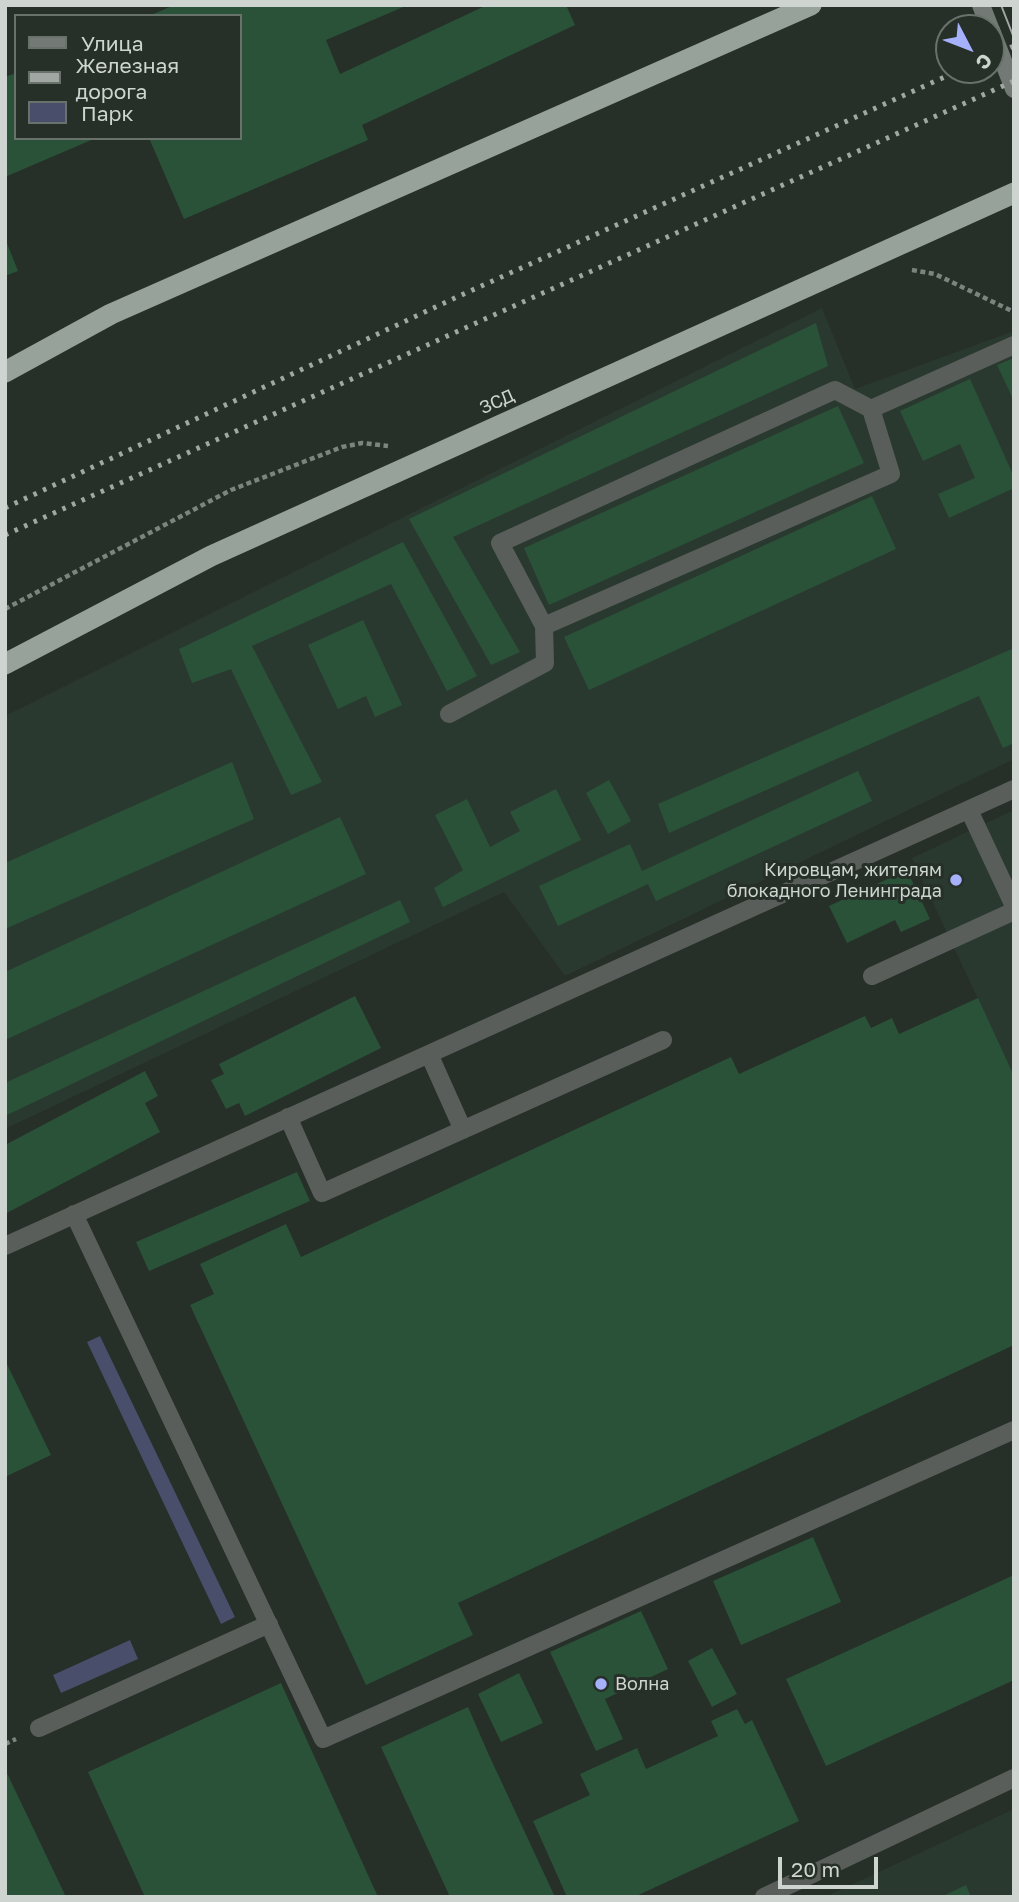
<!DOCTYPE html>
<meta charset="utf-8">
<style>
body{margin:0}
#map{position:relative;width:1019px;height:1902px;overflow:hidden;background:#262f28;font-family:"Golos Text",sans-serif}
canvas{display:block}
.frame{position:absolute;inset:0;border:7px solid #ced4cf;pointer-events:none}
.legend{position:absolute;left:14px;top:14px;width:228px;height:126px;box-sizing:border-box;background:#262f28;border:2px solid #69716b;margin:0;padding:9px 12px;list-style:none;font-size:21px;color:#ced4cf}
.legend li{display:flex;align-items:center;gap:14px;height:35px}
.legend b{width:35px;border:2px solid #69716b}
.north{position:absolute;left:935px;top:14px;width:70px;height:70px;box-sizing:border-box;background:#262f28;border:2px solid #69716b;border-radius:50%;rotate:132deg;font-size:19px;font-weight:700;line-height:28px;text-align:center;color:#ced4cf}
.north::after{content:'';display:block;margin:auto;width:24px;height:32px;background:#a6b1fc;clip-path:polygon(50% 0,100% 100%,50% 72%,0 100%)}
.scale{position:absolute;left:778px;top:1857px;width:100px;height:32px;box-sizing:border-box;border:4px solid #ced4cf;border-top:0;padding-left:9px;font-size:21px;line-height:24px;white-space:nowrap;color:#ced4cf;-webkit-text-stroke:5px #262f28;paint-order:stroke}
</style>
<div id="map">
<canvas width="1019" height="1902"></canvas>
<div class="frame"></div>
<ul class="legend">
<li><b style="height:9px;background:#737a75"></b>Улица</li>
<li><b style="height:9px;background:#a1a7a2"></b>Железная дорога</li>
<li><b style="height:19px;background:#494e6a"></b>Парк</li>
</ul>
<div class="north">С</div>
<div class="scale">20 m</div>
</div>
<script>
const ctx = document.querySelector('canvas').getContext('2d');
ctx.lineJoin = 'round';
function fill(path, color) {
  ctx.fillStyle = color;
  ctx.fill(path, 'evenodd');
}
function poly(rows) {
  const path = new Path2D();
  for (const r of rows) {
    path.moveTo(r[0], r[1]);
    for (let i = 2; i < r.length; i += 2) path.lineTo(r[i], r[i + 1]);
  }
  return path;
}
function stroke(path, color, width, dash) {
  ctx.strokeStyle = color;
  ctx.lineWidth = width;
  ctx.lineCap = dash ? 'butt' : 'round';
  ctx.setLineDash(dash || []);
  ctx.stroke(path);
}
function write(font, color, halo, rows, align = 'center') {
  ctx.font = font + ' "Golos Text",sans-serif';
  ctx.lineWidth = 6;
  ctx.setLineDash([]);
  ctx.textBaseline = 'middle';
  ctx.strokeStyle = halo;
  ctx.fillStyle = color;
  for (const [text, x, y, turn = 0] of rows) {
    ctx.save();
    ctx.translate(x, y);
    ctx.rotate((+turn || 0) * Math.PI / 180);
    ctx.textAlign = isNaN(turn) ? turn : align;
    if (halo) ctx.strokeText(text, 0, 0);
    ctx.fillText(text, 0, 0);
    ctx.restore();
  }
}
const built = poly([
 [822,308,855,389,1014,331,1014,759,565,976,504,892,5,1129,5,716],
 [1014,810,1014,1076,912,858],
 [1014,1809,1014,1897,825,1897]
]);
const green = poly([
 [100,1336,235,1617,221,1624,87,1342],
 [130,1640,138,1659,61,1693,53,1675]
]);
const building = poly([
 [174,5,408,5,326,40,340,74,487,5,566,5,575,25,362,125,368,140,184,219,149,138,240,138,240,16,149,16],
 [16,73,16,138,96,138,5,177,5,77],
 [5,238,18,271,5,276],
 [816,323,828,366,453,537,520,652,491,665,409,519],
 [1014,358,1014,401,997,365],
 [970,379,1014,477,1014,488,949,518,938,494,975,478,960,444,923,461,900,411],
 [838,406,864,463,549,605,524,548],
 [872,496,896,549,589,690,564,637],
 [403,542,477,676,447,691,391,584,252,646,322,782,291,795,231,669,192,683,179,649],
 [363,620,402,705,375,717,366,696,338,709,308,645],
 [1014,648,1014,743,1003,748,979,696,669,833,658,804],
 [232,762,254,819,5,929,5,863],
 [858,771,872,801,656,901,648,884,558,926,539,886,630,844,642,871],
 [609,780,631,821,608,834,586,793],
 [556,789,581,840,443,907,434,888,463,870,435,815,467,799,490,847,520,831,510,812],
 [340,817,366,874,5,1040,5,972],
 [907,870,930,919,901,932,895,920,847,943,829,906],
 [400,900,410,922,5,1116,5,1083],
 [355,996,381,1048,245,1116,239,1103,226,1109,211,1080,224,1074,219,1064],
 [978,998,1014,1076,1014,1345,458,1603,473,1635,366,1685,190,1305,214,1294,200,1264,286,1224,301,1257,731,1057,739,1074,865,1016,871,1028,892,1018,899,1034],
 [145,1071,158,1096,145,1103,160,1132,5,1214,5,1145],
 [297,1172,310,1201,149,1271,136,1242],
 [5,1360,51,1455,5,1477],
 [813,1537,841,1602,741,1645,713,1581],
 [1014,1575,1014,1680,826,1766,786,1679],
 [641,1611,668,1669,605,1699,623,1739,596,1751,550,1652],
 [712,1648,737,1694,712,1707,688,1661],
 [519,1673,543,1723,501,1742,478,1694],
 [281,1683,378,1897,145,1897,88,1772],
 [468,1707,488,1753,555,1897,450,1897,381,1747],
 [737,1709,745,1724,752,1720,799,1821,634,1897,567,1897,533,1821,590,1795,580,1774,637,1748,646,1769,718,1736,711,1721],
 [5,1769,66,1897,5,1897],
 [966,1885,971,1897,941,1897]
]);
const path = poly([
 [912,270,935,274,1014,312],
 [5,609,231,490,342,447,362,443,388,446],
 [5,1744,16,1739]
]);
const lane = poly([
 [544,626,500,543,835,390,871,409,1014,345],
 [449,714,545,663,544,626,891,474,871,409],
 [969,810,1014,906],
 [872,976,1014,911],
 [429,1054,463,1130],
 [288,1117,322,1193,663,1040],
 [74,1214,323,1739,1014,1430],
 [5,1246,1014,789],
 [39,1728,269,1624]
]);
const street = poly([
 [764,1897,1014,1778]
]);
const secondary = poly([
 [981,5,990,28],
 [991,30,1014,89]
]);
const highway = poly([
 [5,372,111,314,811,5]
]);
const tram = poly([
 [1001,5,1014,38]
]);
const rail = poly([
 [991,56,1014,46],
 [5,508,457,297,960,70],
 [5,535,1014,81]
]);
const highwayBridge = poly([
 [5,664,211,556,1014,193]
]);
const markers = [
 [956,880,7,"#a6b1fc"],
 [601,1684,7,"#a6b1fc"]
];
const streetNames = [
 ["ЗСД",497,402,-24]
];
const poiNames = [
 ["Кировцам, жителям",942,870],
 ["блокадного Ленинграда",942,891],
 ["Волна",615,1684,"left"]
];
fill(built, '#2a392f');
fill(green, '#494e6a');
fill(building, '#2a5238');
stroke(path, '#7c847e', 4.5, [5, 3.5]);
stroke(lane, '#5a5e5b', 18);
stroke(street, '#5a5e5b', 18);
stroke(secondary, '#737a75', 18);
stroke(highway, '#97a29a', 21);
stroke(tram, '#a1a7a2', 2);
stroke(rail, '#a1a7a2', 5, [3.5, 7]);
stroke(highwayBridge, '#97a29a', 21);
for (const [x, y, r, color] of markers) {
  const dot = new Path2D();
  dot.arc(x, y, r, 0, 2 * Math.PI);
  ctx.fillStyle = color;
  ctx.fill(dot);
  stroke(dot, '#262f28', 2.5);
}
write('18px', '#ced4cf', '#262f28', streetNames);
write('18px', '#ced4cf', '#262f28', poiNames, 'right');
</script>
